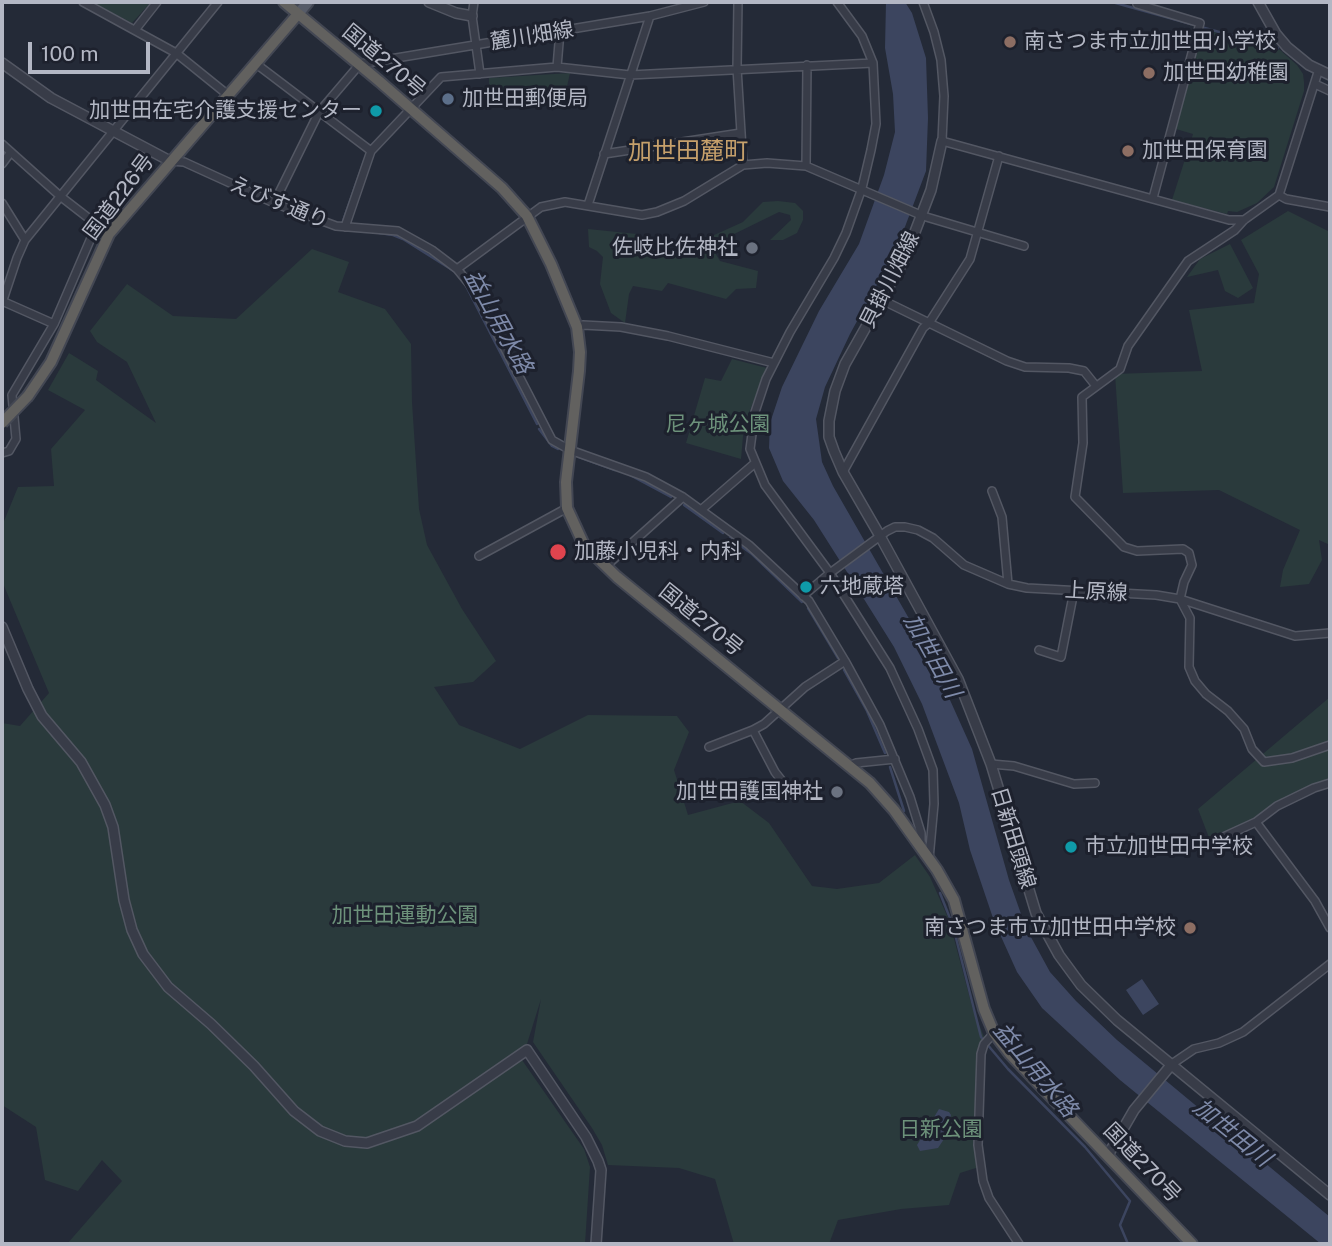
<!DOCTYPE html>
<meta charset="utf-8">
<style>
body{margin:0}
#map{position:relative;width:1332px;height:1246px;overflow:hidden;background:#242a37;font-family:"Public Sans",sans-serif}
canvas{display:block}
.frame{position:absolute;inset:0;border:4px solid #b3b7c4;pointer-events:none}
.scale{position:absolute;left:28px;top:42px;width:122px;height:32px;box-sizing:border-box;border:4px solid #b3b7c4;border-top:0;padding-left:9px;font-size:21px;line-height:24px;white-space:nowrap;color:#b3b7c4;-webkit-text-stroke:5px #1d212d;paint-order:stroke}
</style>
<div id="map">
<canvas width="1332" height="1246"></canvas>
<div class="frame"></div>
<div class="scale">100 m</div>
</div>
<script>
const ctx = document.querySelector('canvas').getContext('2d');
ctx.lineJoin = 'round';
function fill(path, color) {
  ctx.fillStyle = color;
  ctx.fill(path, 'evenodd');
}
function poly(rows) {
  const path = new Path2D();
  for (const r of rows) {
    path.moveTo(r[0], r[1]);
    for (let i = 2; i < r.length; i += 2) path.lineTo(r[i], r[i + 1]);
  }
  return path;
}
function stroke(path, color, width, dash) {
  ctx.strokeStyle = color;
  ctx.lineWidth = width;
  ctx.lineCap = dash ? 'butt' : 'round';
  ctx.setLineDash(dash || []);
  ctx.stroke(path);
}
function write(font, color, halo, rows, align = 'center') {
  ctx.font = font + ' "Public Sans","Noto Sans JP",sans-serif';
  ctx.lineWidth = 6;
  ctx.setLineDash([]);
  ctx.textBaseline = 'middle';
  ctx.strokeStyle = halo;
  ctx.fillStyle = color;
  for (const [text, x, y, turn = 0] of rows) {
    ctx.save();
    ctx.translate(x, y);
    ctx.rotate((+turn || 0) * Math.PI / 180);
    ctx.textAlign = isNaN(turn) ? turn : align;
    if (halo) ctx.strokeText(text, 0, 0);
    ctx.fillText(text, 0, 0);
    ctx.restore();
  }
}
const green = poly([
 [92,2,151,2,132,23],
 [1203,29,1280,50,1297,65,1303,74,1304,82,1304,91,1274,187,1257,203,1237,212,1228,211,1227,214,1172,200,1193,134,1176,129],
 [570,73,564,100,514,102,489,84,489,78],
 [778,201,795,203,803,211,803,220,797,233,783,240,770,240,791,220,790,215,779,212,726,238,712,248,720,261,758,271,756,288,736,289,726,299,668,283,662,291,633,286,629,294,625,323,611,313,600,284,603,257,597,251,589,247,588,229,637,234,655,259,676,246,712,236,743,222,763,202],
 [1288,211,1330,232,1330,545,1319,540,1322,560,1309,584,1280,587,1283,570,1300,530,1219,490,1123,493,1115,374,1202,371,1189,310,1254,303,1259,274,1241,240],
 [1230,244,1253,288,1238,298,1225,291,1218,270,1187,277,1200,259],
 [312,249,349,262,338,292,385,309,411,344,412,402,419,509,427,545,462,609,496,661,473,682,434,687,459,725,520,749,588,715,677,716,689,732,674,770,688,815,740,801,769,823,812,886,837,889,879,883,915,855,930,877,949,920,972,1006,984,1037,980,1044,977,1072,976,1168,960,1173,949,1205,901,1209,838,1220,829,1244,734,1244,715,1179,679,1168,608,1165,602,1145,592,1128,533,1042,541,999,522,1060,584,1149,590,1167,585,1244,67,1244,122,1181,102,1160,78,1191,45,1180,36,1127,2,1105,2,723,20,726,49,693,2,581,2,526,18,487,54,486,51,449,85,410,48,390,69,353,98,371,96,380,156,423,127,362,97,342,90,331,127,284,173,316,236,319],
 [732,359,767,368,744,425,741,459,686,443,705,378,721,381],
 [1330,697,1330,777,1213,848,1198,809]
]);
const water = poly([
 [886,2,905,2,912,13,926,58,928,118,926,171,897,248,850,334,825,387,816,419,822,462,833,486,915,629,950,700,972,749,1009,880,1026,928,1050,972,1076,1001,1117,1040,1330,1217,1330,1244,1321,1244,1120,1080,1042,1008,1017,972,994,921,970,850,959,803,922,704,894,647,847,572,814,520,783,481,769,448,770,423,782,387,819,311,859,244,884,175,895,132,893,94,885,48],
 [1142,979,1159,1004,1143,1015,1126,990],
 [939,1109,949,1112,951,1115,946,1136,938,1148,920,1151,917,1145]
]);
const stream = poly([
 [1112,2,1191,24],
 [1201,27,1278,48],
 [342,224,364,161],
 [379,233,393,235,403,239,457,273],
 [465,284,537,424],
 [539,429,552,446,558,449],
 [579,457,615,470],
 [628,474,671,497],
 [684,505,723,533],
 [730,538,752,554,802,602],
 [808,608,838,658],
 [844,670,867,711,885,753],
 [890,767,904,811],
 [940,893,953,926,981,1037,1008,1069,1085,1147,1130,1201,1120,1225,1128,1244]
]);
const minor = poly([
 [83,2,176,53,228,95],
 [474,2,472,16,480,74],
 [738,2,737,68,743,165],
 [837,2,862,36,873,63,876,124,871,150,862,188,846,233,834,258,790,332,766,379,755,412,750,449,765,485,830,573,890,668,918,729,933,770,934,804,929,859],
 [923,2,934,32,941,60,944,96,942,141,1229,220,1244,220],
 [1138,2,1137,4,1200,23,1153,198],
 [135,30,157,2],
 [255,63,371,151],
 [557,67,560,31],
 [1319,69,1279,195,1244,220,1235,230,1188,261,1128,346,1120,369,1082,397,1083,443,1075,497,1124,547,1137,551,1183,549,1189,553,1192,565,1184,582,1180,599,1190,618,1189,667,1195,681,1206,694,1228,711,1244,729,1252,749,1264,762,1292,758,1330,745],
 [1315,84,1330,91],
 [2,144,60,196,109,234],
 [604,154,741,133],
 [170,161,184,162,274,203,336,226,398,231,432,250,457,269,475,291,552,440,570,450,646,477,683,497,749,545,809,601,845,661,880,725,910,797,921,833,921,846],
 [2,164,11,152],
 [806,166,807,65],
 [1279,195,1286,199,1330,207],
 [2,203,25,240],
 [274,203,319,112,360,64,650,16,704,2],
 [588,205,650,16],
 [345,227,371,151,441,77,557,67,630,75,873,63],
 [457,269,541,207,565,202,642,215,657,212,684,201,743,165,767,163,806,166,923,216,1024,246],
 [882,300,1007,361,1025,367,1069,368,1084,371,1096,386],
 [2,301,54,324,97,224],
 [2,303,17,258,25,240,218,2],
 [577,327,583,325,621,327,668,336,774,363],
 [2,453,9,451,16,439,12,395,54,324],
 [843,472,923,328,929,323,970,259,999,156],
 [992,491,1002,517,1008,584],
 [701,510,755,463],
 [479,556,567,508],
 [605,567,683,497],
 [803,596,830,573,887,531,895,527,905,527,918,530,933,538,964,565,1008,584,1027,588,1156,595,1180,599,1295,636,1330,633],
 [1039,650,1061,657,1074,591],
 [753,730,775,772,793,795],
 [709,747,753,730,764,724,805,687,845,661],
 [991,764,1014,766,1074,784,1095,783],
 [849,766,856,763,895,759],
 [1256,822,1315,901,1330,928],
 [1208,844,1256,822,1277,806,1314,788,1330,783],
 [994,1033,984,1044,981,1054,978,1145,983,1181,989,1198,1019,1244],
 [1172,1064,1194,1049,1219,1043,1243,1032,1330,964]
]);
const tertiary = poly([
 [429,2,456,13,472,16],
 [1258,2,1276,34,1287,47,1309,65,1330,75],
 [2,63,51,98,170,161],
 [942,141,931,190,905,258,845,364,835,391,829,421,829,437,834,451,843,472,880,536,958,679,991,764,1036,913,1059,955,1081,985,1117,1020,1330,1195],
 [2,627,28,689,42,716,81,762,105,805,113,827,124,900,132,930,143,954,168,987,211,1024,254,1066,294,1111,320,1131,345,1141,367,1143,417,1126,527,1050,586,1137,598,1161,601,1170,596,1244],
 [1108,1155,1134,1110,1172,1064]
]);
const primary = poly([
 [298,14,308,2]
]);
const trunk = poly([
 [284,2,379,81,502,188,527,216,551,264,577,327,580,352,579,371,566,482,567,508,584,545,617,577,870,783,894,810,937,870,954,900,984,1009,994,1033,1010,1054,1192,1244],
 [28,396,51,362,109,234,298,14]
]);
const trunkBridge = poly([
 [2,423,28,396]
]);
const markers = [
 [1010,42,7,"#8d6e63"],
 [1149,73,7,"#8d6e63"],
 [448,99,7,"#5c6f8a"],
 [376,111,7,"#0f9aa8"],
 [1128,151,7,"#8d6e63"],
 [752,248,7,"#6b7280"],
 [558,552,9,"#e0444e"],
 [806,587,7,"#0f9aa8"],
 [837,792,7,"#6b7280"],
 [1071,847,7,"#0f9aa8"],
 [1190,928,7,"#8d6e63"]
];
const streetNames = [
 ["麓川畑線",532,36,-9],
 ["国道270号",384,61,40],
 ["国道226号",119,197,-53],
 ["えびす通り",279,203,22],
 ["貝掛川畑線",890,280,-63],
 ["上原線",1096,592,3],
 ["国道270号",701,620,39],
 ["日新田頭線",1013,838,73],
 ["国道270号",1142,1163,46]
];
const poiNames = [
 ["南さつま市立加世田小学校",1024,42],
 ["加世田幼稚園",1163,73],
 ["加世田郵便局",462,99],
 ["加世田在宅介護支援センター",362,111,"right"],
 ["加世田保育園",1142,151],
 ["佐岐比佐神社",738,248,"right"],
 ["加藤小児科・内科",574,552],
 ["六地蔵塔",820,587],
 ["加世田護国神社",823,792,"right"],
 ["市立加世田中学校",1085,847],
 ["南さつま市立加世田中学校",1176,928,"right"]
];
const parkNames = [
 ["尼ヶ城公園",718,425],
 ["加世田運動公園",405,916],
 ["日新公園",941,1130]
];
const waterNames = [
 ["益山用水路",498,322,61],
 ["加世田川",932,656,61],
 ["益山用水路",1035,1070,50],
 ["加世田川",1232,1133,39]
];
const quarterNames = [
 ["加世田麓町",688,152]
];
fill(green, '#2a3a3c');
fill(water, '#3c455f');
stroke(stream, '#3c455f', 2.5);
stroke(minor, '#535763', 10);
stroke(tertiary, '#535763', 12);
stroke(primary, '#414551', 14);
stroke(trunk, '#434753', 14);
stroke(minor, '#383c48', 7);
stroke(tertiary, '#383c48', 9);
stroke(primary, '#565b68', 10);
stroke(trunk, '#62615f', 10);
stroke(trunkBridge, '#434753', 14, []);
stroke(trunkBridge, '#62615f', 10);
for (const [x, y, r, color] of markers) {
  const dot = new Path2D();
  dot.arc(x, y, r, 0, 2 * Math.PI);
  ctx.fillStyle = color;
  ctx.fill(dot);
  stroke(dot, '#1d212d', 2.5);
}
write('21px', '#b3b7c4', '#1d212d', streetNames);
write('21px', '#b3b7c4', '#1d212d', poiNames, 'left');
write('21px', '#6d927b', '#1d212d', parkNames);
write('italic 23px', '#7e8aa9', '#1d212d', waterNames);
write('24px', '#c6a06b', '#1d212d', quarterNames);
</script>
